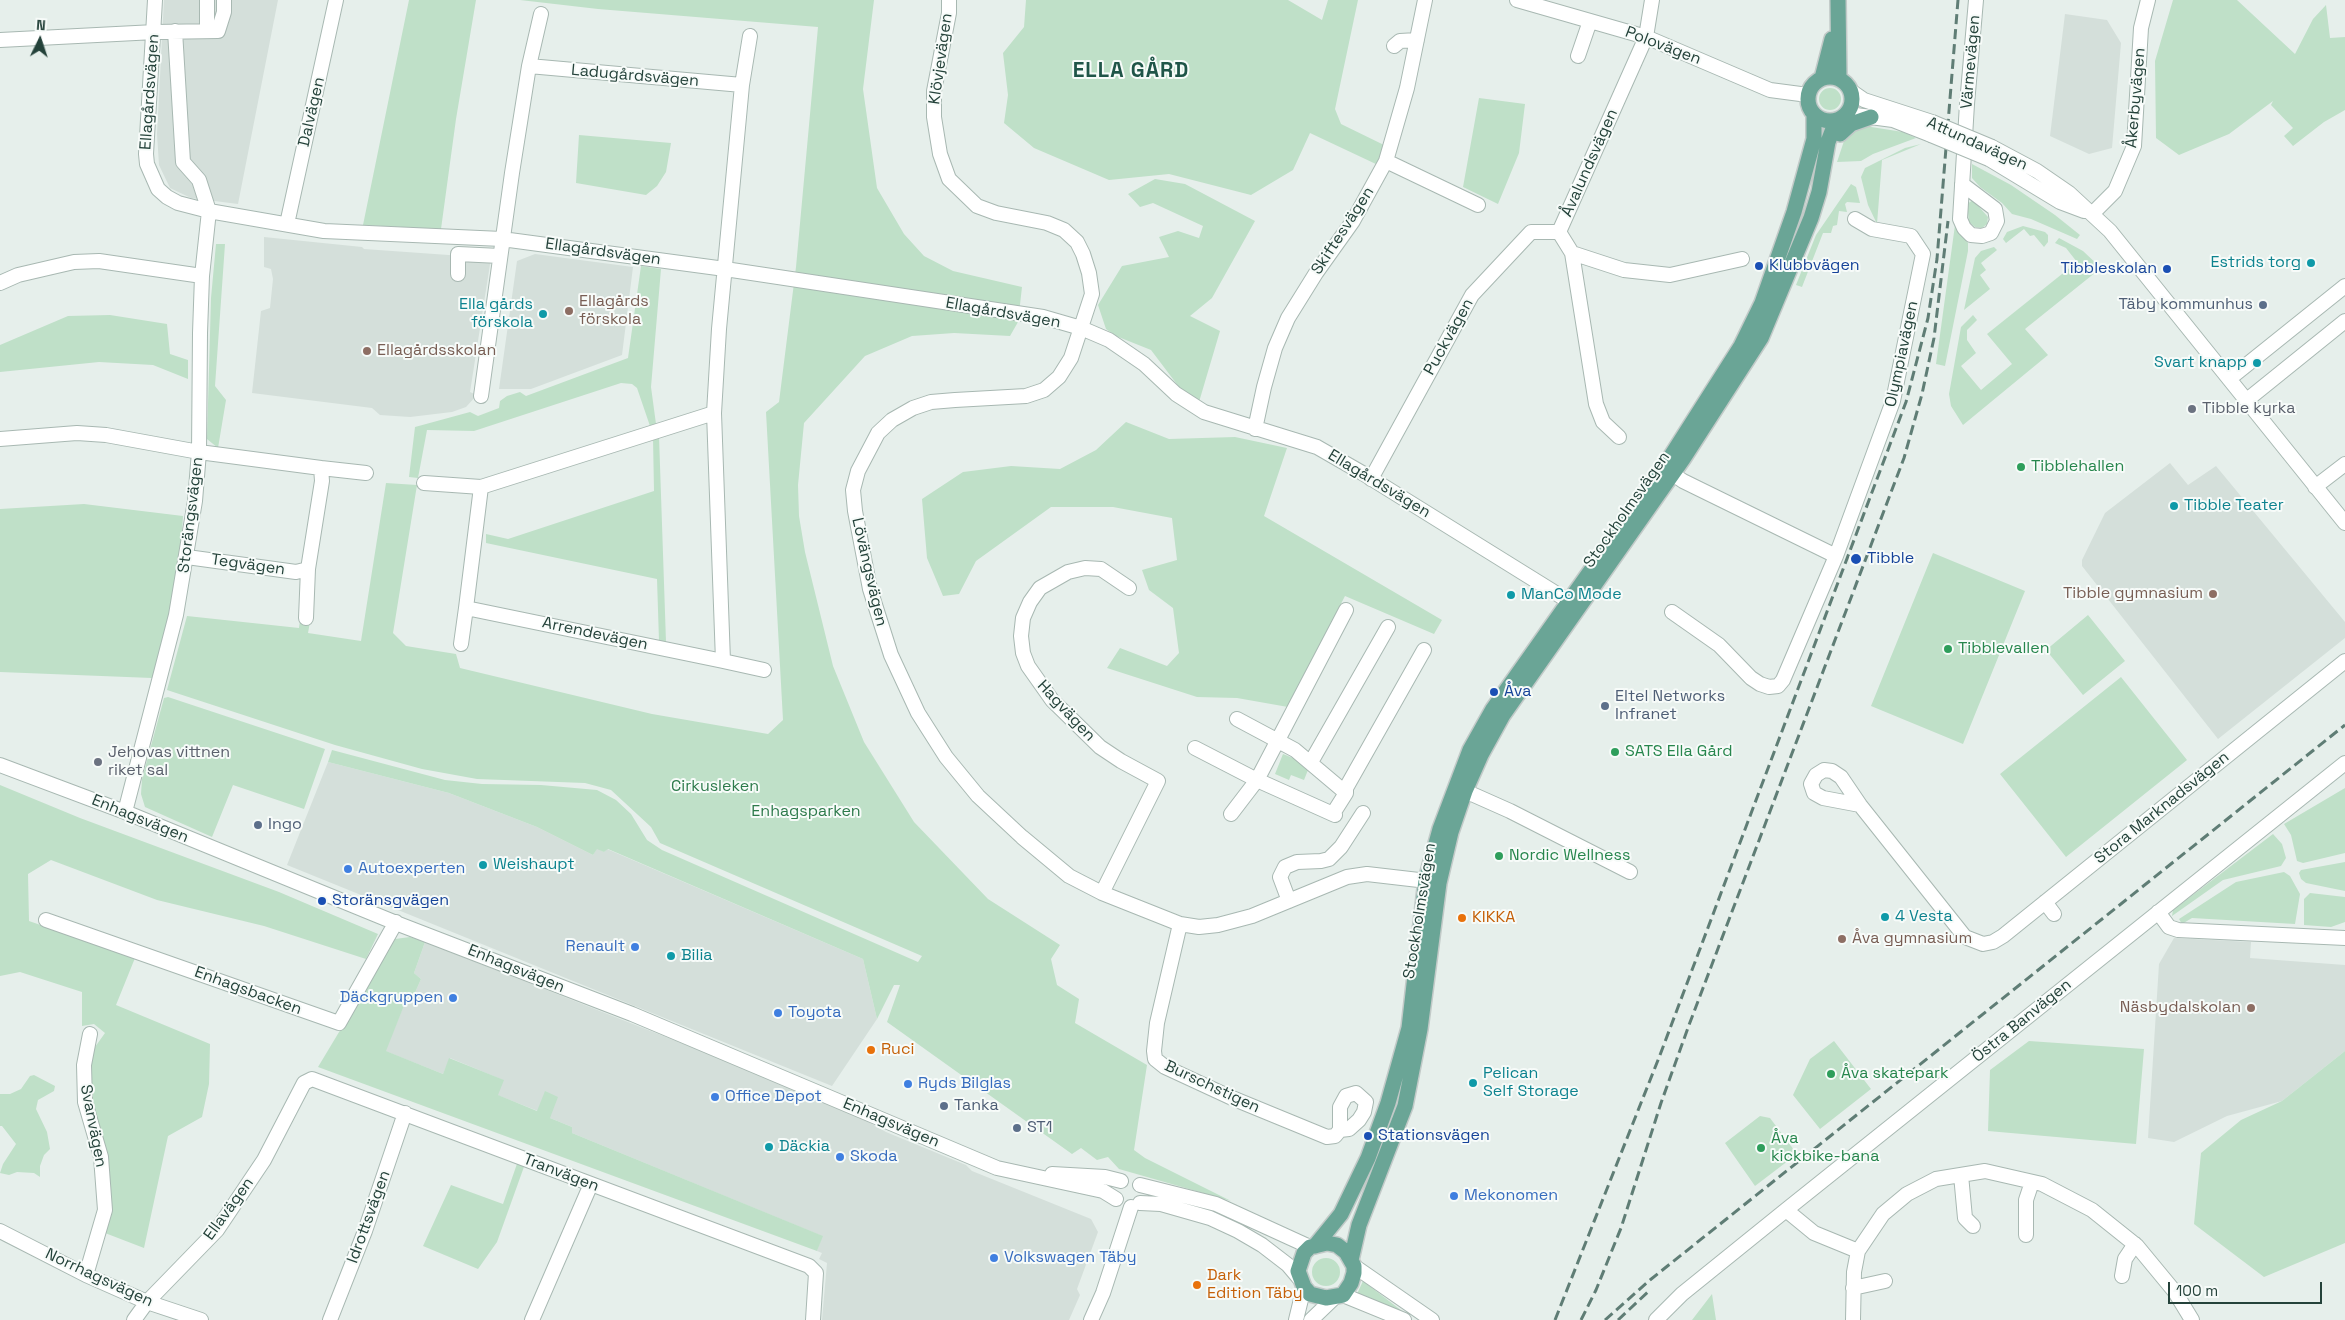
<!DOCTYPE html>
<meta charset="utf-8">
<style>
body{margin:0}
#map{position:relative;width:2345px;height:1320px;overflow:hidden;background:#e6efeb;font-family:"Space Grotesk",sans-serif}
canvas{display:block}
.north{position:absolute;left:15px;top:15px;width:50px;height:50px;-webkit-text-stroke:4px #f7fbf9;paint-order:stroke;rotate:4deg;font-size:14px;font-weight:700;line-height:20px;text-align:center;color:#24423a}
.north::after{content:'';display:block;margin:auto;width:18px;height:22px;background:#24423a;clip-path:polygon(50% 0,100% 100%,50% 72%,0 100%)}
.scale{position:absolute;left:2168px;top:1282px;width:154px;height:22px;box-sizing:border-box;border:2px solid #24423a;border-top:0;padding-left:6px;font-size:15px;line-height:18px;white-space:nowrap;color:#24423a;-webkit-text-stroke:4px #f7fbf9;paint-order:stroke}
</style>
<div id="map">
<canvas width="2345" height="1320"></canvas>
<div class="north">N</div>
<div class="scale">100 m</div>
</div>
<script>
const ctx = document.querySelector('canvas').getContext('2d');
ctx.lineJoin = 'round';
function fill(path, color) {
  ctx.fillStyle = color;
  ctx.fill(path, 'evenodd');
}
function poly(rows) {
  const path = new Path2D();
  for (const r of rows) {
    if (r.length === 3) {
      path.moveTo(r[0] + r[2], r[1]);
      path.arc(r[0], r[1], r[2], 0, 2 * Math.PI);
      continue;
    }
    path.moveTo(r[0], r[1]);
    for (let i = 2; i < r.length; i += 2) path.lineTo(r[i], r[i + 1]);
  }
  return path;
}
function stroke(path, color, width, dash) {
  ctx.strokeStyle = color;
  ctx.lineWidth = width;
  ctx.lineCap = dash ? 'butt' : 'round';
  ctx.setLineDash(dash || []);
  ctx.stroke(path);
}
function write(font, color, halo, rows, align = 'center') {
  ctx.font = font + ' "Space Grotesk",sans-serif';
  ctx.lineWidth = 4;
  ctx.setLineDash([]);
  ctx.textBaseline = 'middle';
  ctx.strokeStyle = halo;
  ctx.fillStyle = color;
  for (const [text, x, y, turn = 0] of rows) {
    ctx.save();
    ctx.translate(x, y);
    ctx.rotate((+turn || 0) * Math.PI / 180);
    ctx.textAlign = isNaN(turn) ? turn : align;
    if (halo) ctx.strokeText(text, 0, 0);
    ctx.fillText(text, 0, 0);
    ctx.restore();
  }
}
const built = poly([
 [164,0,278,0,238,204,191,198,170,188,159,165,157,134],
 [2065,14,2107,20,2121,43,2112,148,2089,154,2050,136],
 [264,237,362,247,364,249,491,258,470,392,477,395,466,407,452,412,410,417,380,415,372,408,252,393,261,311,270,308,273,279,271,269,264,267],
 [535,254,633,267,622,355,531,389,499,389,517,261],
 [2170,463,2188,485,2216,466,2345,622,2345,638,2218,739,2082,566,2082,560,2105,513],
 [328,762,449,793,537,827,593,855,597,848,604,852,607,849,863,959,877,1019,832,1086,287,865],
 [2174,938,2251,942,2250,958,2345,965,2345,1051,2282,1101,2227,1116,2174,1142,2148,1138,2159,964],
 [425,942,841,1106,886,1132,966,1165,972,1171,1091,1219,1098,1232,1077,1289,1080,1295,1069,1320,822,1320,827,1263,819,1259,822,1253,817,1251,822,1236,572,1133,572,1127,550,1118,546,1091,538,1111,497,1095,503,1080,450,1058,443,1074,385,1051,409,993,414,995,421,979,414,973]
]);
const green = poly([
 [409,0,476,0,456,119,441,229,363,225],
 [520,0,874,0,863,89,877,188,904,234,924,256,953,271,1022,287,1018,322,1010,336,954,333,912,336,865,356,804,423,798,485,799,516,805,552,833,666,864,742,914,822,988,899,1060,945,1051,959,1057,985,1079,999,1075,1023,1147,1065,1134,1150,1145,1158,1231,1201,1119,1169,1108,1157,1097,1160,1081,1148,1072,1154,887,1022,900,985,894,985,877,1019,863,959,608,849,604,852,597,849,593,855,537,827,449,793,328,762,332,750,445,780,482,784,541,785,597,790,616,800,631,814,647,840,662,850,918,962,922,956,660,843,651,827,611,790,585,783,477,779,422,769,335,745,167,690,187,616,299,628,300,620,310,622,308,633,361,641,386,483,417,485,393,633,406,646,456,654,460,668,652,714,768,734,783,720,766,412,779,402,796,267,818,27,598,9],
 [1026,0,1288,0,1322,20,1328,0,1358,0,1335,109,1341,124,1384,145,1378,165,1310,133,1293,170,1251,195,1169,174,1109,180,1034,148,1004,123,1008,95,1003,53,1024,27],
 [2173,0,2237,0,2295,54,2313,19,2326,5,2330,38,2345,37,2345,110,2324,122,2293,146,2284,136,2293,128,2271,105,2273,101,2229,134,2179,155,2156,138,2155,61],
 [1830,99,11],
 [1479,98,1525,104,1519,153,1498,204,1463,187],
 [1865,126,1903,132,1916,138,1873,154,1861,161,1837,162,1846,135,1855,129],
 [579,135,671,143,666,172,657,186,646,195,576,183],
 [1921,144,1882,160,1877,224,1868,205,1861,177,1865,168,1905,148],
 [1972,164,2011,185,2055,215,2080,235,2077,239,2031,219,2012,214,2002,203,1980,187,1972,178],
 [1155,179,1185,184,1255,221,1212,298,1190,316,1220,331,1199,402,1179,387,1151,350,1116,336,1106,329,1098,305,1122,266,1169,257,1159,237,1178,231,1199,238,1203,226,1153,203,1140,207,1128,194],
 [1851,184,1856,187,1860,203,1847,202,1845,204,1847,212,1839,211,1837,225,1833,226,1831,233,1823,233,1802,287,1796,285,1816,235],
 [1973,200,1988,217,1987,224,1982,228,1975,227,1969,222,1967,204],
 [1955,225,1968,243,1968,251,1945,366,1936,364],
 [2023,226,2045,232,2048,235,2048,242,2044,247,2034,235,2030,236,2024,229,2006,243,2003,239,2007,232],
 [2059,238,2083,251,2101,268,2025,329,2048,355,1963,425,1951,406,1949,394,1961,327,1973,315,1977,320,1967,330,1967,340,1976,353,1961,366,1981,390,2012,364,1987,334,2077,262,2066,248,2055,243],
 [216,244,225,244,215,386,226,400,218,448,207,439,211,298],
 [1994,247,1997,250,1981,263,1986,270,1980,275,1990,289,1964,310,1975,258,1981,251],
 [641,266,661,269,651,387,656,424,650,426,637,388,632,384,621,383,474,431,427,430,418,478,409,477,415,427,470,412,478,416,499,408,500,401,507,396,520,392,526,396,628,358],
 [110,315,167,324,170,354,188,360,188,379,153,365,99,362,0,372,0,345,68,316],
 [1126,422,1169,439,1235,437,1287,448,1264,516,1442,620,1434,634,1345,596,1288,707,1237,698,1197,697,1107,668,1120,648,1167,666,1179,653,1173,608,1149,590,1142,570,1177,560,1172,518,1113,507,1051,507,976,561,959,594,943,596,927,558,922,499,963,472,1011,466,1060,469,1096,450],
 [659,436,666,642,659,641,657,579,486,543,486,534,508,539,654,491,653,438],
 [84,504,183,516,180,568,168,625,152,678,0,672,0,509],
 [1933,553,2025,591,1963,744,1871,706],
 [2088,615,2125,661,2083,695,2046,650],
 [2121,677,2187,760,2066,857,2000,774],
 [168,697,325,749,304,809,233,785,212,837,145,807,141,794,142,779,164,698],
 [1283,754,1310,765,1304,780,1291,775,1289,780,1275,774],
 [0,785,80,818,279,892,378,934,366,959,264,926,157,900,51,860,28,874,29,921,135,958,116,1005,210,1044,209,1084,202,1117,168,1136,144,1248,105,1233,108,1220,90,1110,90,1054,105,1033,94,1024,82,1026,82,992,20,972,0,976],
 [2345,788,2345,853,2303,863,2297,861,2291,835,2284,824],
 [2273,834,2282,844,2286,858,2281,866,2223,880,2172,916,2173,910],
 [2345,862,2345,891,2306,883,2301,879,2299,873,2301,870],
 [2284,872,2290,876,2300,894,2295,924,2192,918,2182,924,2179,919,2236,882],
 [2310,893,2345,897,2345,922,2331,927,2304,925,2304,899],
 [410,937,425,942,414,973,421,979,414,995,409,993,386,1051,443,1074,449,1058,504,1080,498,1095,537,1111,545,1091,558,1097,550,1118,572,1127,572,1133,823,1236,817,1251,318,1067,395,939],
 [1834,1041,1871,1089,1820,1129,1793,1095,1810,1059],
 [2029,1041,2144,1049,2136,1144,1988,1131,1990,1070],
 [2345,1051,2345,1243,2264,1277,2194,1224,2201,1153,2241,1120,2282,1101],
 [34,1075,55,1086,54,1091,38,1100,36,1109,47,1132,50,1149,44,1155,40,1166,40,1177,34,1173,17,1172,9,1175,0,1173,3,1164,16,1144,2,1126,0,1126,0,1094,10,1094,21,1089,30,1076],
 [1760,1116,1770,1118,1797,1154,1755,1186,1725,1143],
 [518,1161,525,1164,497,1242,478,1269,423,1246,451,1185,503,1204],
 [1326,1272,14],
 [1363,1281,1402,1311,1357,1294],
 [1712,1294,1716,1320,1692,1320]
]);
const minor = poly([
 [155,0,146,154,147,164,158,189,167,197,178,203,209,211,324,231,502,239,725,269,1043,317,1081,328,1109,340,1144,364,1176,394,1204,412,1317,447,1364,474,1578,607],
 [207,0,207,31],
 [949,0,949,13,934,91,934,117,940,154,949,179,977,206,996,213,1047,223,1064,230,1077,242,1083,254,1089,273,1092,294,1071,358,1059,377,1044,390,1026,396,955,400,931,402,913,408,892,420,878,433,858,471,853,490,855,511,870,589,891,655,918,713,946,757,978,796,1022,837,1069,876,1102,893,1180,924,1199,927,1218,925,1252,916,1347,877,1367,874,1436,882],
 [1517,0,1646,37,1770,90,1808,95],
 [0,40,155,32,218,31,224,12,224,0],
 [1394,46,1400,41,1417,40],
 [1578,56,1590,21],
 [529,66,541,14],
 [742,85,750,36],
 [1851,91,1864,100,1932,122],
 [1848,114,1893,120,1931,135],
 [1992,147,2037,171,2069,193,2110,231,2345,523],
 [1989,159,2060,202,2084,211],
 [1386,161,1478,205],
 [1962,184,1995,209,1997,221,1991,233,1982,236,1971,235,1964,228,1960,219,1967,104,1976,0],
 [2092,214,2115,191,2134,146,2141,28,2148,0],
 [287,224,336,0],
 [1572,253,1624,270,1670,275,1742,259],
 [458,274,458,254,500,256],
 [0,283,18,275,74,262,99,261,202,276],
 [2229,379,2345,286],
 [481,396,512,173,529,66,742,85,719,329,714,413,481,487,466,608,723,661,714,413],
 [2247,400,2345,321],
 [1255,429,1264,387,1275,348,1288,318,1316,273,1353,221,1386,161,1407,88,1425,0],
 [1619,437,1603,422,1596,404,1572,253,1559,232,1646,37,1652,0],
 [0,439,77,433,106,435,199,452,321,468,322,481,308,569,296,572,187,557],
 [321,468,366,473],
 [1664,468,1683,481,1836,556],
 [1371,479,1472,295,1531,232,1559,232],
 [424,483,481,487],
 [2315,487,2345,464],
 [1672,612,1719,645,1751,678,1760,684,1769,687,1778,686,1783,680,1836,556,1893,401,1923,254,1911,236,1872,229,1855,219],
 [306,618,308,569],
 [461,644,466,608],
 [723,661,764,670],
 [1237,719,1295,750,1346,793,1346,788,1424,650],
 [1195,748,1257,780,1335,815,1334,812,1346,793],
 [1311,762,1388,627],
 [0,765,125,812,401,925,632,1014,997,1168,1103,1191,1116,1199],
 [1456,787,1510,811,1630,872],
 [1860,805,1823,798,1814,793,1811,784,1816,775,1824,770,1832,771,1841,777,1860,805,1965,937,1983,944,1993,942,2003,936,2345,661],
 [125,812,176,615,195,501,199,452,200,333,202,276,209,211,199,180,183,162,175,31],
 [1231,814,1257,780,1346,610],
 [1102,893,1158,781,1121,761,1100,747,1052,700,1028,666,1023,653,1021,636,1023,618,1030,602,1040,588,1068,572,1085,568,1101,569,1129,588],
 [1289,901,1280,877,1285,867,1297,862,1321,861,1329,859,1341,847,1363,813],
 [2045,902,2054,914],
 [2158,912,2169,927,2178,930,2345,938],
 [46,920,339,1023,396,922],
 [1180,924,1157,1023,1154,1051,1155,1059,1165,1067,1232,1098,1327,1137,1335,1136,1340,1130,1340,1107,1346,1096,1356,1093,1366,1102,1364,1112,1359,1120,1349,1129,1340,1130],
 [1052,1174,1105,1177,1121,1181],
 [1961,1175,1965,1218,1973,1226],
 [1140,1185,1216,1204,1310,1247],
 [1140,1203,1161,1204,1210,1218,1238,1231,1262,1245,1288,1265,1299,1278],
 [1786,1210,1814,1233,1858,1251,1854,1272,1853,1320],
 [0,1231,86,1275,147,1302,201,1320],
 [2026,1235,2026,1200,2032,1182],
 [1858,1251,1883,1214,1907,1194,1936,1179,1985,1171,2042,1184,2092,1210,2137,1246,2175,1292,2192,1320],
 [1354,1266,1432,1320],
 [86,1275,105,1210,101,1157,85,1102,84,1065,90,1034],
 [2122,1276,2125,1259,2135,1244],
 [1853,1288,1885,1281],
 [1343,1295,1404,1320],
 [134,1320,147,1302,217,1230,264,1160,304,1083,312,1079,809,1266,816,1273,813,1320],
 [330,1320,365,1231,405,1113],
 [532,1320,591,1184],
 [1091,1320,1103,1293,1131,1207],
 [1296,1320,1304,1287],
 [1311,1320,1335,1297],
 [1656,1320,1682,1294,1786,1210,2345,763]
]);
const major = poly([
 [1838,0,1839,79],
 [1830,99,22],
 [1822,78,1832,39],
 [1840,134,1851,124,1871,117],
 [1327,1243,1337,1245,1346,1252,1354,1266,1354,1273,1351,1283,1343,1295,1326,1298,1310,1294,1304,1287,1298,1271,1304,1253,1310,1247,1327,1243],
 [1315,1246,1341,1214,1368,1158,1388,1103,1409,1028,1426,880,1440,829,1470,750,1493,709,1664,467,1741,346,1762,303,1794,212,1814,139,1814,115],
 [1351,1260,1359,1225,1405,1106,1420,1029,1439,883,1451,832,1465,791,1481,755,1503,715,1683,459,1761,338,1811,218,1819,192,1828,142,1836,121]
]);
const rail = poly([
 [1555,1320,1660,1055,1906,402,1928,318,1937,259,1958,0],
 [1581,1320,1596,1290,1621,1228,1661,1103,1689,1025,1904,458,1922,394,1934,338,1948,221],
 [1605,1320,1650,1280,2345,725],
 [1618,1320,1650,1290]
]);
const minorBridge = poly([
 [1932,122,1992,147],
 [1931,135,1989,159]
]);
const markers = [
 [2311,263,5,"#0f9aa8"],
 [1759,266,5,"#1a4fb4"],
 [2167,269,5,"#1a4fb4"],
 [2263,305,5,"#5c6f8a"],
 [569,311,5,"#8d6e63"],
 [543,314,5,"#0f9aa8"],
 [367,351,5,"#8d6e63"],
 [2257,363,5,"#0f9aa8"],
 [2192,409,5,"#6b7280"],
 [2021,467,5,"#2e9e5b"],
 [2174,506,5,"#0f9aa8"],
 [1856,559,6,"#1a4fb4"],
 [2213,594,5,"#8d6e63"],
 [1511,595,5,"#0f9aa8"],
 [1948,649,5,"#2e9e5b"],
 [1494,692,5,"#1a4fb4"],
 [1605,706,5,"#5c6f8a"],
 [1615,752,5,"#2e9e5b"],
 [98,762,5,"#6b7280"],
 [258,825,5,"#5c6f8a"],
 [1499,856,5,"#2e9e5b"],
 [483,865,5,"#0f9aa8"],
 [348,869,5,"#3f7fe0"],
 [322,901,5,"#1a4fb4"],
 [1885,917,5,"#0f9aa8"],
 [1462,918,5,"#e8710a"],
 [1842,939,5,"#8d6e63"],
 [635,947,5,"#3f7fe0"],
 [671,956,5,"#0f9aa8"],
 [453,998,5,"#3f7fe0"],
 [2251,1008,5,"#8d6e63"],
 [778,1013,5,"#3f7fe0"],
 [871,1050,5,"#e8710a"],
 [1831,1074,5,"#2e9e5b"],
 [1473,1083,5,"#0f9aa8"],
 [908,1084,5,"#3f7fe0"],
 [715,1097,5,"#3f7fe0"],
 [944,1106,5,"#5c6f8a"],
 [1017,1128,5,"#5c6f8a"],
 [1368,1136,5,"#1a4fb4"],
 [769,1147,5,"#0f9aa8"],
 [1761,1148,5,"#2e9e5b"],
 [840,1157,5,"#3f7fe0"],
 [1454,1196,5,"#3f7fe0"],
 [994,1258,5,"#3f7fe0"],
 [1197,1285,5,"#e8710a"]
];
const streetNames = [
 ["Polovägen",1663,46,21],
 ["Klövjevägen",941,59,-82],
 ["Värmevägen",1971,62,-85],
 ["Ladugårdsvägen",635,76,5],
 ["Ellagårdsvägen",150,92,-86],
 ["Åkerbyvägen",2136,98,-85],
 ["Dalvägen",312,112,-77],
 ["Attundavägen",1977,144,24],
 ["Åvalundsvägen",1590,163,-66],
 ["Skiftesvägen",1343,231,-57],
 ["Ellagårdsvägen",603,252,8],
 ["Ellagårdsvägen",1003,313,10],
 ["Puckvägen",1449,337,-61],
 ["Olympiavägen",1902,354,-78],
 ["Ellagårdsvägen",1379,484,31],
 ["Stockholmsvägen",1627,510,-55],
 ["Storängsvägen",191,515,-83],
 ["Tegvägen",248,565,8],
 ["Lövängsvägen",869,572,77],
 ["Arrendevägen",595,634,12],
 ["Hagvägen",1066,711,47],
 ["Stora Marknadsvägen",2162,808,-39],
 ["Enhagsvägen",140,819,22],
 ["Stockholmsvägen",1420,911,-81],
 ["Enhagsvägen",516,969,22],
 ["Enhagsbacken",248,991,20],
 ["Östra Banvägen",2022,1021,-39],
 ["Burschstigen",1212,1087,25],
 ["Enhagsvägen",891,1123,23],
 ["Svanvägen",93,1126,79],
 ["Tranvägen",561,1173,21],
 ["Ellavägen",229,1209,-54],
 ["Idrottsvägen",369,1217,-70],
 ["Norrhagsvägen",99,1278,25]
];
const cultureNames = [
 ["Estrids torg",2301,263,"right"],
 ["Ella gårds",533,305,"right"],
 ["förskola",533,323,"right"],
 ["Svart knapp",2247,363,"right"],
 ["Tibble Teater",2184,506],
 ["ManCo Mode",1521,595],
 ["Weishaupt",493,865],
 ["4 Vesta",1895,917],
 ["Bilia",681,956],
 ["Pelican",1483,1074],
 ["Self Storage",1483,1092],
 ["Däckia",779,1147]
];
const transitNames = [
 ["Klubbvägen",1769,266],
 ["Tibbleskolan",2157,269,"right"],
 ["Tibble",1867,559],
 ["Åva",1504,692],
 ["Storänsgvägen",332,901],
 ["Stationsvägen",1378,1136]
];
const educationNames = [
 ["Ellagårds",579,302],
 ["förskola",579,320],
 ["Ellagårdsskolan",377,351],
 ["Tibble gymnasium",2203,594,"right"],
 ["Åva gymnasium",1852,939],
 ["Näsbydalskolan",2241,1008,"right"]
];
const serviceNames = [
 ["Täby kommunhus",2253,305,"right"],
 ["Eltel Networks",1615,697],
 ["Infranet",1615,715],
 ["Ingo",268,825],
 ["Tanka",954,1106],
 ["ST1",1027,1128]
];
const worshipNames = [
 ["Tibble kyrka",2202,409],
 ["Jehovas vittnen",108,753],
 ["riket sal",108,771]
];
const leisureNames = [
 ["Tibblehallen",2031,467],
 ["Tibblevallen",1958,649],
 ["SATS Ella Gård",1625,752],
 ["Nordic Wellness",1509,856],
 ["Åva skatepark",1841,1074],
 ["Åva",1771,1139],
 ["kickbike-bana",1771,1157]
];
const parkNames = [
 ["Cirkusleken",715,787],
 ["Enhagsparken",806,812]
];
const shopNames = [
 ["Autoexperten",358,869],
 ["Renault",625,947,"right"],
 ["Däckgruppen",443,998,"right"],
 ["Toyota",788,1013],
 ["Ryds Bilglas",918,1084],
 ["Office Depot",725,1097],
 ["Skoda",850,1157],
 ["Mekonomen",1464,1196],
 ["Volkswagen Täby",1004,1258]
];
const foodNames = [
 ["KIKKA",1472,918],
 ["Ruci",881,1050],
 ["Dark",1207,1276],
 ["Edition Täby",1207,1294]
];
const districtNames = [
 ["ELLA GÅRD",1131,71]
];
fill(built, '#d4dfda');
fill(green, '#bfe0c8');
stroke(minor, '#a8b8b2', 16);
stroke(major, '#c2cac8', 18);
stroke(minor, '#fff', 14);
stroke(major, '#6aa596', 15);
stroke(rail, '#5f7d75', 3, [10, 5]);
stroke(minorBridge, '#a8b8b2', 16, []);
stroke(minorBridge, '#fff', 14);
for (const [x, y, r, color] of markers) {
  const dot = new Path2D();
  dot.arc(x, y, r, 0, 2 * Math.PI);
  ctx.fillStyle = color;
  ctx.fill(dot);
  stroke(dot, '#f7fbf9', 2);
}
write('16px', '#24423a', '#f7fbf9', streetNames);
write('16px', '#0d838f', '#f7fbf9', cultureNames, 'left');
write('16px', '#164399', '#f7fbf9', transitNames, 'left');
write('16px', '#785e54', '#f7fbf9', educationNames, 'left');
write('16px', '#4e5e75', '#f7fbf9', serviceNames, 'left');
write('16px', '#5b616d', '#f7fbf9', worshipNames, 'left');
write('16px', '#27864d', '#f7fbf9', leisureNames, 'left');
write('16px', '#2d7a4b', '#f7fbf9', parkNames);
write('16px', '#366cbe', '#f7fbf9', shopNames, 'left');
write('16px', '#c56008', '#f7fbf9', foodNames, 'left');
ctx.letterSpacing = '1px';
write('bold 21px', '#1f5548', '#f7fbf9', districtNames);
ctx.letterSpacing = '0px';
</script>
